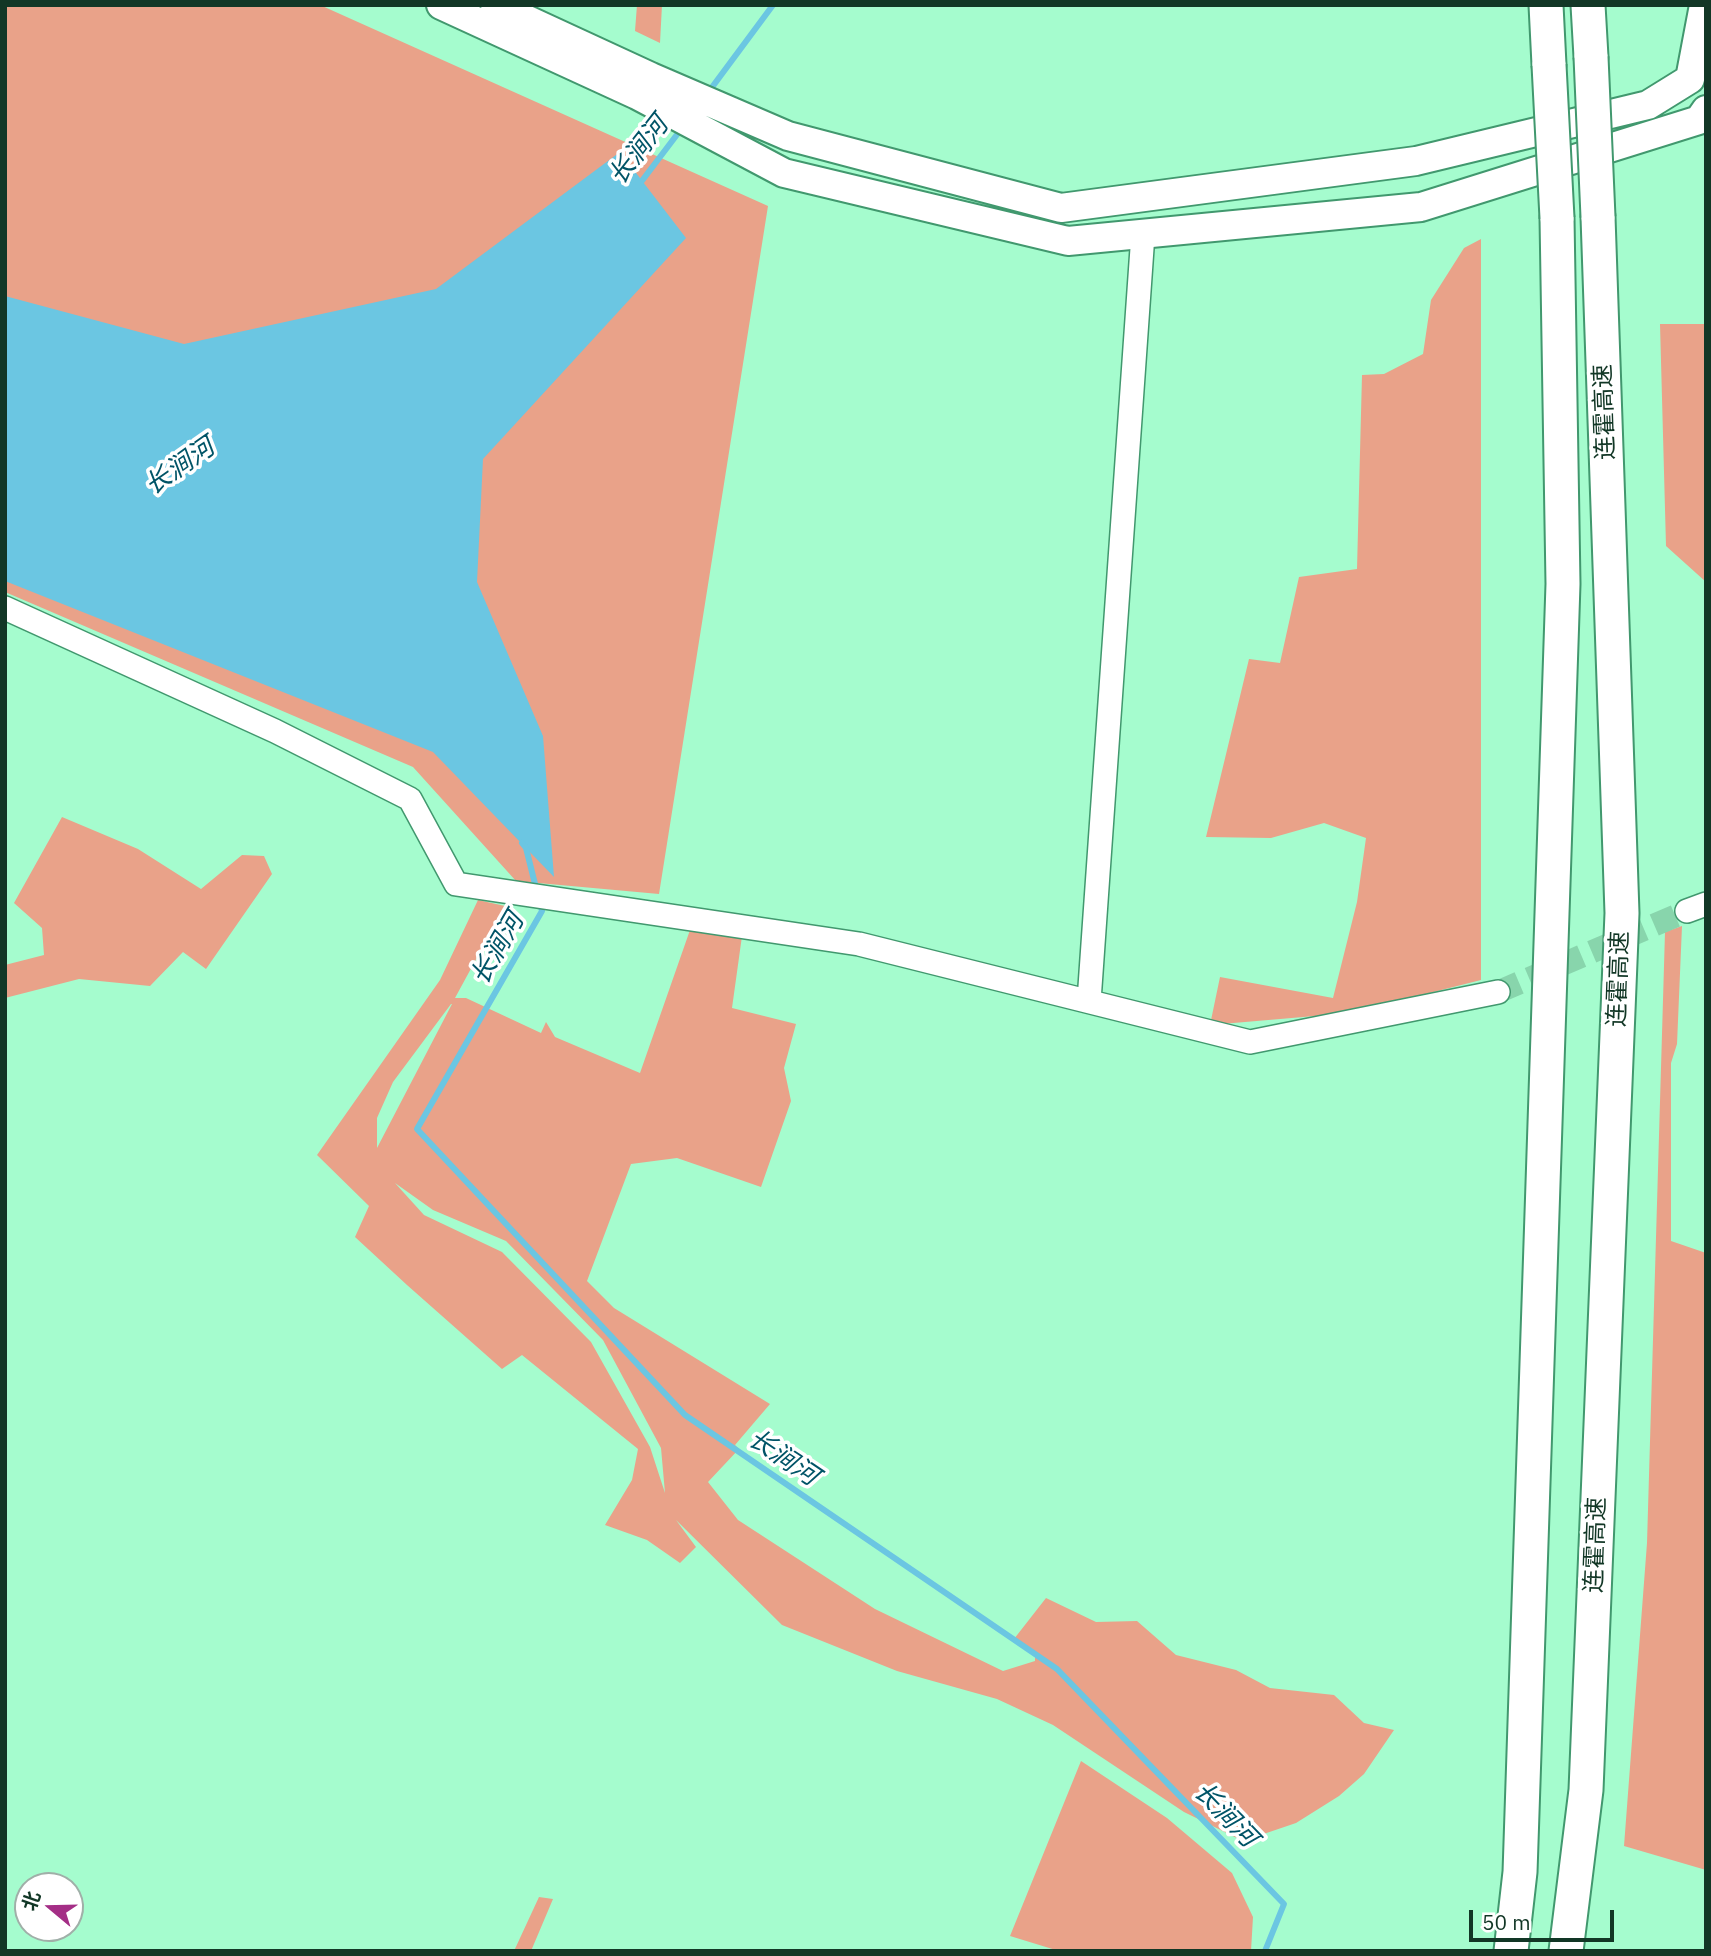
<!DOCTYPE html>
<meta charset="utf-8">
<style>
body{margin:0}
#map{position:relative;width:1711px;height:1956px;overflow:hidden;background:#a5fcce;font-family:"IBM Plex Sans","Noto Sans SC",sans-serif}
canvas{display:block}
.frame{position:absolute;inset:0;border:7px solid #123726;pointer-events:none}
.north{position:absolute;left:14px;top:1872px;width:70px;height:70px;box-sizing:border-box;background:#fff;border:2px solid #a0afa8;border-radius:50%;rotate:289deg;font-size:19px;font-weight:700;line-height:28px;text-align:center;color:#123726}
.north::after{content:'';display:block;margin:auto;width:24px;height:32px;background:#a42e86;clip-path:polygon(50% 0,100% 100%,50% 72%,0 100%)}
.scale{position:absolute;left:1469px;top:1910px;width:145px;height:32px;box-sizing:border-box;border:4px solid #123726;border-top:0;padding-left:9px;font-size:21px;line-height:24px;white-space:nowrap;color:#123726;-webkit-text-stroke:5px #fff;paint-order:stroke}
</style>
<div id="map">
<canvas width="1711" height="1956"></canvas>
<div class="frame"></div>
<div class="north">北</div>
<div class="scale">50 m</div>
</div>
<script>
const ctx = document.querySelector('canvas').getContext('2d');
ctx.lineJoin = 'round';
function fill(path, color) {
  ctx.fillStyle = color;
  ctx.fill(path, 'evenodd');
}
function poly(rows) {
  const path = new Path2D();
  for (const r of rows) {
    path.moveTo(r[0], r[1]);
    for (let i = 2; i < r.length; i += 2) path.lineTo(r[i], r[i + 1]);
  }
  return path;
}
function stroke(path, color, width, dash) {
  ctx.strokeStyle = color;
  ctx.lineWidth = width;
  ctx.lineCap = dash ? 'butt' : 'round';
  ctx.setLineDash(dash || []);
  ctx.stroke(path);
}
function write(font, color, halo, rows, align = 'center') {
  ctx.font = font + ' "IBM Plex Sans","Noto Sans SC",sans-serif';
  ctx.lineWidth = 7;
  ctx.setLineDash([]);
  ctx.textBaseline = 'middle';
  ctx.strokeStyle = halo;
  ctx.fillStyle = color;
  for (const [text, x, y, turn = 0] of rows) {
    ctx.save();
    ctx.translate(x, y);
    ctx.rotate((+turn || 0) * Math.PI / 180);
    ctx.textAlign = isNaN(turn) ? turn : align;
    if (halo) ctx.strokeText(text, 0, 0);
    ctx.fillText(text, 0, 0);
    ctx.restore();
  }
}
const green = poly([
 [5,5,320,5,768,206,659,894,516,881,413,767,5,592],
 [637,5,662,5,660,43,635,31],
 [1481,239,1481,980,1350,1013,1210,1025,1220,977,1333,998,1357,902,1366,838,1324,823,1271,838,1206,837,1249,659,1280,663,1299,577,1357,569,1362,375,1384,374,1423,354,1431,300,1464,248],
 [1660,324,1706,324,1706,582,1666,546],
 [62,817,138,849,201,889,242,855,264,856,272,874,206,969,183,952,150,986,79,979,5,998,5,965,44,955,42,928,14,903],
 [478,900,505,906,455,998,466,998,541,1033,546,1022,555,1037,640,1073,690,930,742,936,732,1008,796,1024,784,1068,791,1101,761,1187,677,1158,631,1164,587,1281,614,1308,770,1404,735,1445,739,1449,708,1482,738,1520,875,1609,1003,1671,1035,1661,1035,1652,1014,1639,1046,1598,1096,1622,1137,1621,1176,1655,1236,1670,1270,1688,1334,1695,1364,1723,1394,1730,1364,1774,1339,1796,1296,1823,1243,1841,1184,1812,1053,1725,997,1699,897,1671,782,1625,676,1520,696,1547,680,1563,647,1540,605,1525,632,1480,638,1449,522,1355,502,1369,407,1285,355,1237,369,1206,317,1155,440,980],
 [451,1004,452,1004,377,1148,377,1118,393,1082],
 [395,1183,433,1210,506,1241,603,1340,661,1448,665,1493,650,1447,591,1342,502,1252,424,1215],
 [1682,926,1677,1044,1671,1063,1671,1241,1706,1253,1706,1870,1624,1846,1647,1543,1665,932],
 [1081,1761,1167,1818,1232,1873,1253,1917,1251,1951,1059,1951,1010,1936],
 [539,1897,553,1899,531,1951,514,1951]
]);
const water = poly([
 [620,152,686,238,483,459,477,582,543,736,554,877,433,752,5,581,5,296,184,344,436,289]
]);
const stream = poly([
 [707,94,773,5],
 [638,186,682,128],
 [522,843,526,848,537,892],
 [540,903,542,911,417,1129,685,1415,1057,1669,1284,1904,1265,1951]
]);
const minorTunnel = poly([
 [1498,992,1687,911]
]);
const minor = poly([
 [5,608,275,731,410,799,456,884,859,944,1250,1042,1498,992],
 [1687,911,1706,904],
 [1089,1001,1143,234]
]);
const major = poly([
 [441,5,637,95,784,173,1068,241,1421,207,1699,120,1706,110],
 [495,5,651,77,788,136,1061,208,1416,161,1648,105,1690,79,1704,5]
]);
const highway = poly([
 [1546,5,1549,65],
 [1588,5,1591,57],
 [1511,1951,1520,1872,1563,584,1557,218],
 [1566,1951,1586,1790,1622,913,1598,217]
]);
const highwayBridge = poly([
 [1591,57,1598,217],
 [1549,65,1557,218]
]);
const streetNames = [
 ["连霍高速",1605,412,-92],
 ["连霍高速",1619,979,-88],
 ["连霍高速",1596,1545,-88]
];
const waterNames = [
 ["长涧河",639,151,-52],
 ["长涧河",180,467,-35],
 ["长涧河",498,949,-60],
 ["长涧河",783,1458,34],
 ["长涧河",1225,1815,46]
];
fill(green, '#e9a289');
fill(water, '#6bc6e2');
stroke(stream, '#6bc6e2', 6);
stroke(minorTunnel, '#88d5ac', 23, [23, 11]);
stroke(minor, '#41986e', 26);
stroke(major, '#41986e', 32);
stroke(highway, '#41986e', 37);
stroke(minor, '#fff', 23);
stroke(major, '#fff', 28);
stroke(highway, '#fff', 33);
stroke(highwayBridge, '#41986e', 37, []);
stroke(highwayBridge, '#fff', 33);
write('24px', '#123726', '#fff', streetNames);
write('italic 26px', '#005467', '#fff', waterNames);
</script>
